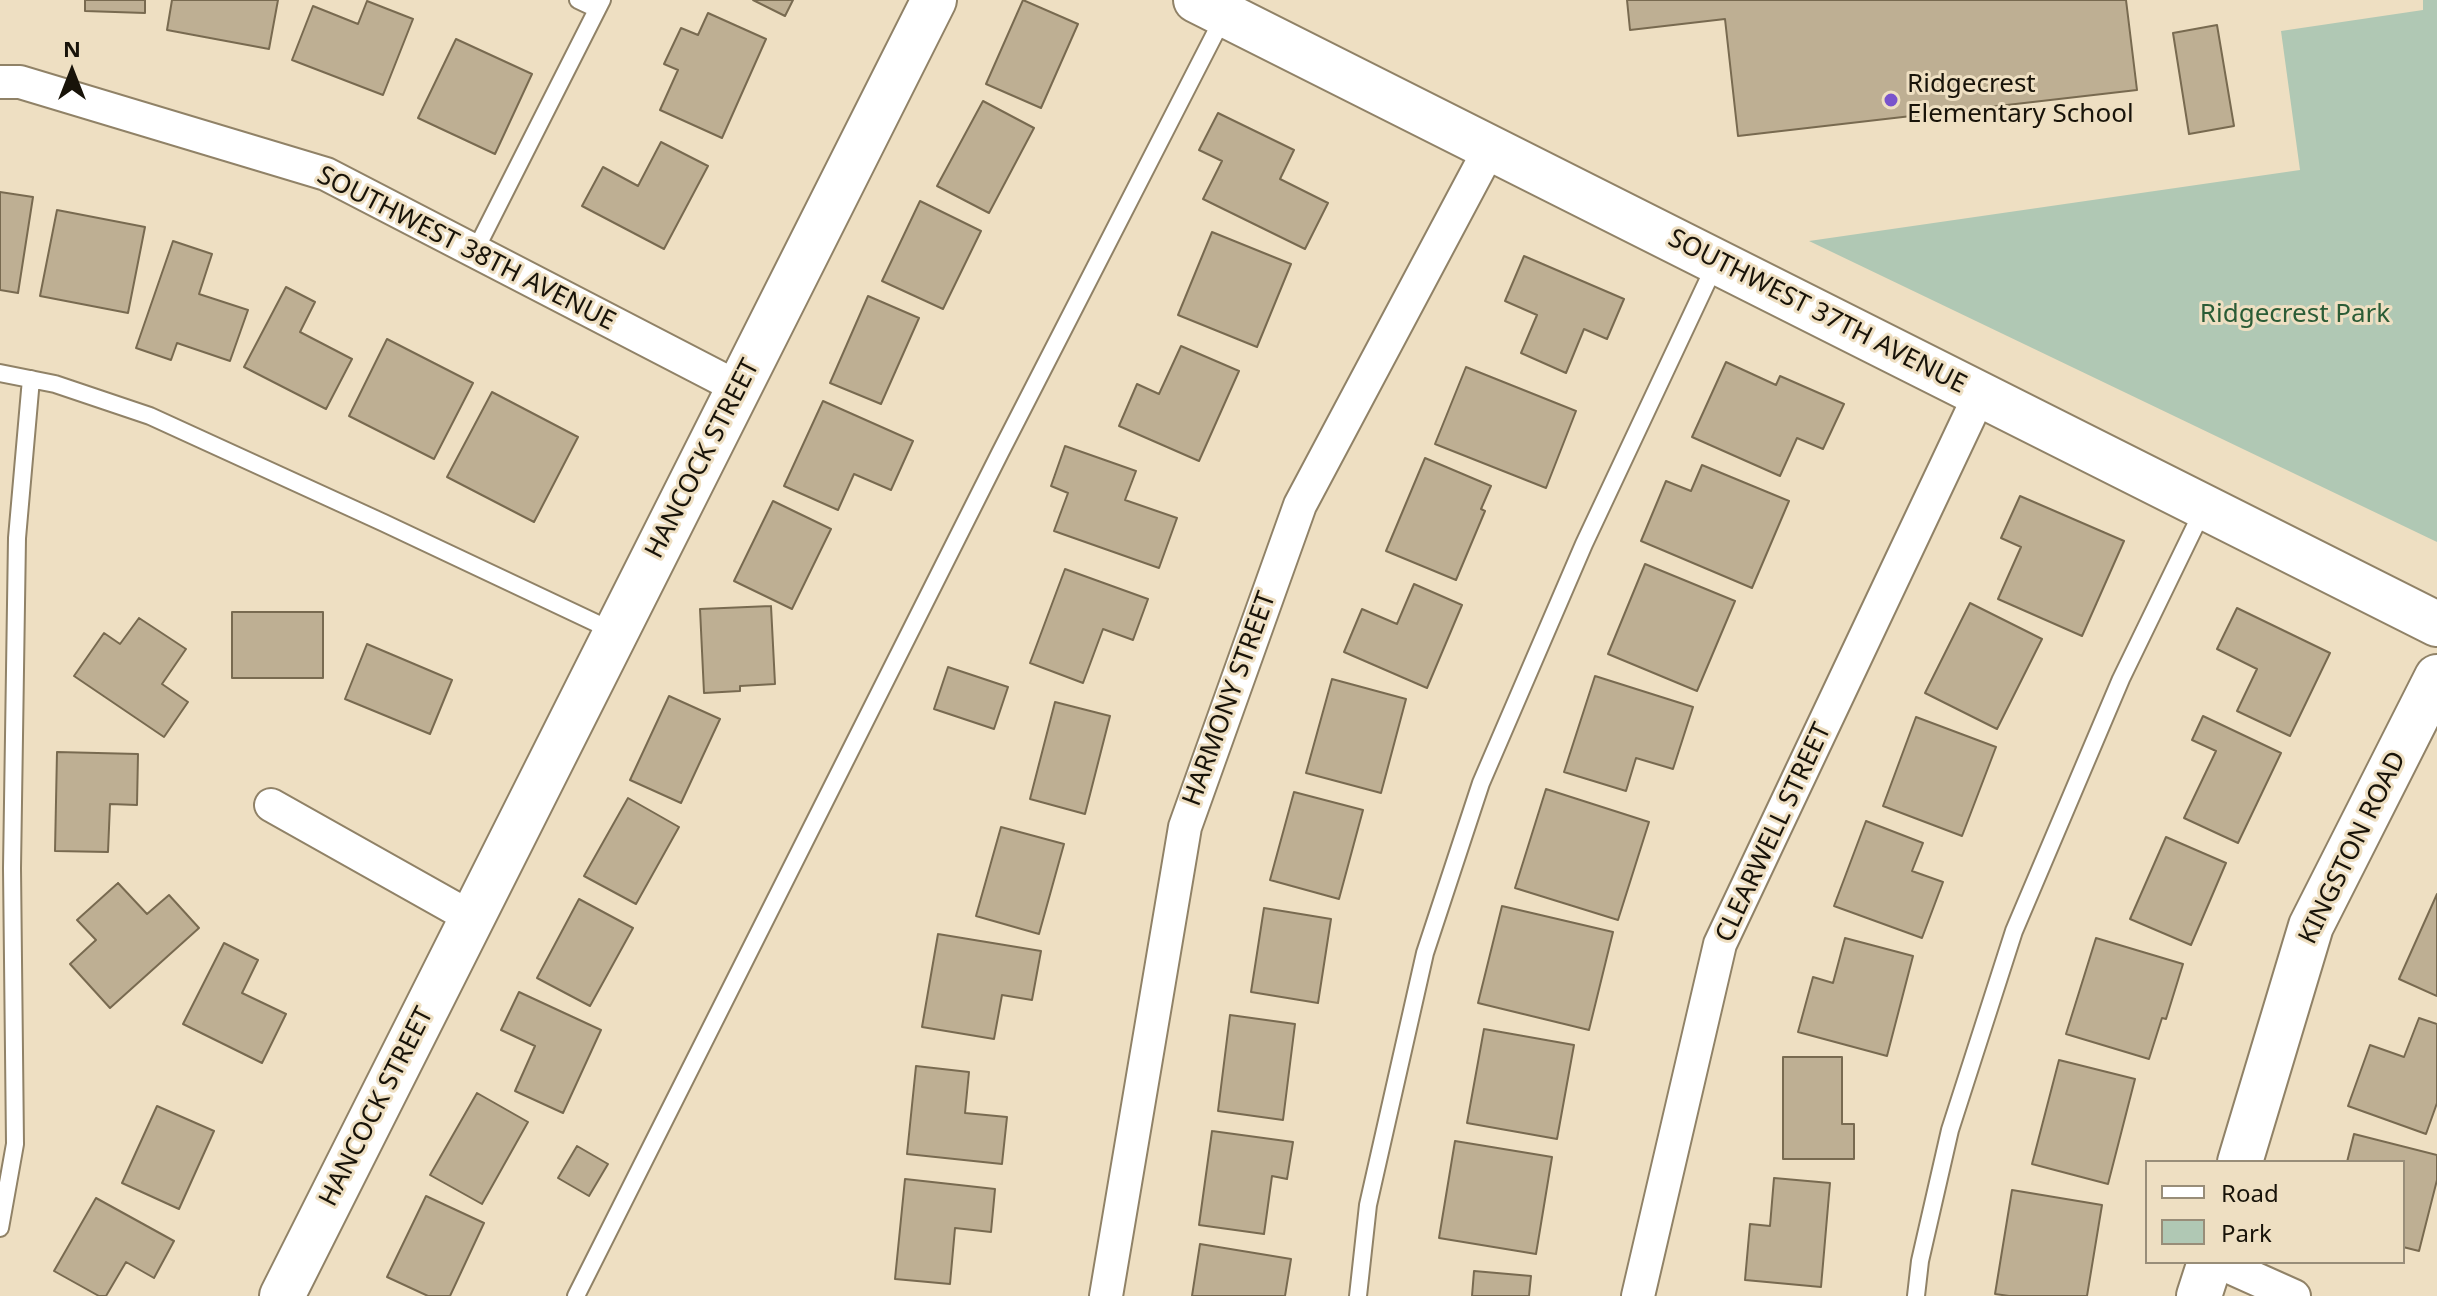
<!DOCTYPE html>
<style>
body{margin:0}
#map{position:relative;width:2437px;height:1296px;overflow:hidden;background:#eedfc2;font-family:"Noto Sans",sans-serif}
canvas{display:block}
.legend{position:absolute;left:2145px;top:1160px;width:260px;height:104px;box-sizing:border-box;background:#eedfc2;border:2px solid #988d78;margin:0;padding:10px 14px;list-style:none;font-size:24px;color:#181309}
.legend li{display:flex;align-items:center;gap:16px;height:40px}
.legend b{width:40px;border:2px solid #988d78}
.north{position:absolute;left:32px;top:32px;width:80px;height:80px;-webkit-text-stroke:6px #eedfc2;paint-order:stroke;rotate:0deg;font-size:22px;font-weight:700;line-height:32px;text-align:center;color:#181309}
.north::after{content:'';display:block;margin:auto;width:28px;height:36px;background:#181309;clip-path:polygon(50% 0,100% 100%,50% 72%,0 100%)}
</style>
<div id="map">
<canvas width="2437" height="1296"></canvas>
<ul class="legend">
<li><b style="height:10px;background:#fff"></b>Road</li>
<li><b style="height:22px;background:#b0c8b4"></b>Park</li>
</ul>
<div class="north">N</div>
</div>
<script>
const ctx = document.querySelector('canvas').getContext('2d');
ctx.lineJoin = 'round';
function fill(path, color) {
  ctx.fillStyle = color;
  ctx.fill(path, 'evenodd');
}
function poly(rows) {
  const path = new Path2D();
  for (const r of rows) {
    path.moveTo(r[0], r[1]);
    for (let i = 2; i < r.length; i += 2) path.lineTo(r[i], r[i + 1]);
  }
  return path;
}
function stroke(path, color, width, dash) {
  ctx.strokeStyle = color;
  ctx.lineWidth = width;
  ctx.lineCap = dash ? 'butt' : 'round';
  ctx.setLineDash(dash || []);
  ctx.stroke(path);
}
function write(font, color, halo, rows, align = 'center') {
  ctx.font = font + ' "Noto Sans",sans-serif';
  ctx.lineWidth = 6;
  ctx.setLineDash([]);
  ctx.textBaseline = 'middle';
  ctx.strokeStyle = halo;
  ctx.fillStyle = color;
  for (const [text, x, y, turn = 0] of rows) {
    ctx.save();
    ctx.translate(x, y);
    ctx.rotate((+turn || 0) * Math.PI / 180);
    ctx.textAlign = isNaN(turn) ? turn : align;
    if (halo) ctx.strokeText(text, 0, 0);
    ctx.fillText(text, 0, 0);
    ctx.restore();
  }
}
const green = poly([
 [2423,0,2437,0,2437,542,1809,241,2300,170,2281,31,2423,10]
]);
const building = poly([
 [85,0,145,0,145,13,85,11,85,0],
 [172,0,278,0,269,49,167,30,172,0],
 [753,0,793,0,785,16,753,0],
 [1023,0,1078,24,1041,108,986,84,1023,0],
 [1627,0,2126,0,2137,90,1738,136,1725,19,1630,30,1627,0],
 [367,1,413,19,383,95,292,60,313,6,358,24,367,1],
 [708,13,766,39,722,138,660,110,678,70,664,64,681,28,698,35,708,13],
 [2217,25,2234,126,2189,134,2173,33,2217,25],
 [456,39,532,74,495,154,418,118,456,39],
 [983,101,1034,128,989,213,937,186,983,101],
 [1218,113,1294,150,1280,179,1328,203,1305,249,1203,199,1222,161,1199,150,1218,113],
 [661,142,708,166,664,249,582,206,603,167,638,186,661,142],
 [0,192,33,197,18,293,0,290,0,192],
 [920,201,981,231,943,309,882,281,920,201],
 [57,210,145,227,128,313,40,296,57,210],
 [1212,232,1291,264,1257,347,1178,315,1212,232],
 [173,241,212,254,199,294,248,310,230,361,177,343,171,360,136,348,173,241],
 [1524,256,1624,299,1607,339,1584,329,1566,373,1521,353,1537,315,1505,301,1524,256],
 [286,287,315,302,300,332,352,359,326,409,244,367,286,287],
 [868,296,919,318,881,404,830,383,868,296],
 [387,339,473,383,434,459,349,416,387,339],
 [1181,346,1239,371,1199,461,1119,426,1137,384,1159,394,1181,346],
 [1726,362,1776,385,1780,376,1844,404,1823,449,1797,438,1780,476,1692,437,1726,362],
 [1466,367,1576,411,1546,488,1435,444,1466,367],
 [492,392,578,437,534,522,447,477,492,392],
 [823,401,913,441,891,490,854,474,838,510,784,486,823,401],
 [1065,446,1136,471,1125,500,1177,518,1159,568,1054,531,1068,493,1051,486,1065,446],
 [1425,458,1491,486,1481,509,1485,511,1456,580,1386,551,1425,458],
 [1702,465,1789,501,1752,588,1641,541,1666,481,1691,491,1702,465],
 [2020,496,2124,541,2082,636,1998,599,2021,547,2001,538,2020,496],
 [773,501,831,529,792,609,734,581,773,501],
 [1645,564,1735,601,1697,691,1608,654,1645,564],
 [1065,569,1148,599,1133,640,1103,629,1083,683,1030,663,1065,569],
 [1414,584,1462,605,1427,688,1344,652,1362,609,1397,624,1414,584],
 [1970,603,2042,639,1997,729,1925,693,1970,603],
 [771,606,775,684,740,686,740,691,704,693,700,609,771,606],
 [2237,608,2330,653,2290,736,2237,711,2257,669,2217,649,2237,608],
 [232,612,323,612,323,678,232,678,232,612],
 [139,618,186,649,162,684,188,702,164,737,74,676,104,633,120,644,139,618],
 [367,644,452,680,430,734,345,699,367,644],
 [948,667,1008,687,994,729,934,709,948,667],
 [1595,676,1693,707,1673,769,1636,758,1626,791,1564,772,1595,676],
 [1332,679,1406,699,1381,793,1306,773,1332,679],
 [669,696,720,719,681,803,630,780,669,696],
 [1055,702,1110,716,1085,814,1030,799,1055,702],
 [2203,716,2281,753,2238,843,2184,818,2216,751,2192,740,2203,716],
 [1916,717,1996,747,1962,836,1883,806,1916,717],
 [57,752,138,754,137,805,110,804,108,852,55,851,57,752],
 [1546,789,1649,822,1618,920,1515,888,1546,789],
 [1294,792,1363,810,1339,899,1270,880,1294,792],
 [628,798,679,827,636,904,584,876,628,798],
 [1866,821,1923,843,1912,871,1943,882,1922,938,1834,906,1866,821],
 [1001,827,1064,844,1039,934,976,916,1001,827],
 [2166,837,2226,863,2191,945,2130,919,2166,837],
 [118,883,147,914,169,895,199,928,110,1008,70,964,96,940,77,920,118,883],
 [2437,894,2437,996,2399,979,2437,894],
 [579,899,633,928,590,1006,537,978,579,899],
 [1502,906,1613,932,1589,1030,1478,1003,1502,906],
 [1264,908,1331,919,1318,1003,1251,992,1264,908],
 [938,934,1041,951,1032,1000,1002,995,994,1039,922,1027,938,934],
 [1845,938,1913,956,1887,1056,1798,1032,1813,977,1833,983,1845,938],
 [2096,938,2183,964,2166,1019,2162,1018,2149,1059,2066,1034,2096,938],
 [224,943,258,960,242,993,286,1014,262,1063,183,1024,224,943],
 [519,992,601,1030,563,1113,515,1091,535,1046,501,1030,519,992],
 [1230,1015,1295,1024,1283,1120,1218,1111,1230,1015],
 [2419,1018,2437,1024,2437,1103,2426,1134,2348,1106,2370,1045,2404,1057,2419,1018],
 [1484,1029,1574,1045,1557,1139,1467,1123,1484,1029],
 [1783,1057,1842,1057,1842,1124,1854,1124,1854,1159,1783,1159,1783,1057],
 [2059,1060,2135,1079,2108,1184,2032,1164,2059,1060],
 [916,1066,969,1072,965,1113,1007,1117,1002,1164,907,1154,916,1066],
 [477,1093,528,1122,482,1204,430,1175,477,1093],
 [157,1106,214,1131,179,1209,122,1183,157,1106],
 [1212,1131,1293,1142,1287,1179,1272,1176,1264,1234,1199,1225,1212,1131],
 [2354,1134,2437,1155,2437,1180,2419,1251,2403,1247,2403,1162,2347,1162,2354,1134],
 [1455,1141,1552,1157,1536,1254,1439,1238,1455,1141],
 [577,1146,608,1164,589,1196,558,1178,577,1146],
 [1774,1178,1830,1183,1821,1287,1745,1280,1750,1224,1770,1226,1774,1178],
 [905,1179,995,1189,991,1232,955,1228,950,1284,895,1279,905,1179],
 [2012,1190,2102,1205,2087,1296,2009,1296,1995,1294,2012,1190],
 [426,1196,484,1223,450,1296,428,1296,387,1277,426,1196],
 [96,1198,174,1241,154,1278,126,1262,106,1296,99,1296,54,1271,96,1198],
 [1200,1244,1291,1259,1285,1296,1192,1296,1200,1244],
 [1474,1271,1531,1276,1529,1296,1472,1296,1474,1271]
]);
const lane = poly([
 [578,0,597,9],
 [475,251,602,0],
 [0,373,55,384,150,416,384,523,613,631],
 [0,1228,15,1144,12,868,17,538,31,379],
 [576,1296,1000,453,1224,16],
 [1358,1296,1368,1205,1425,953,1481,783,1584,544,1716,263],
 [1916,1296,1920,1261,1950,1130,2014,931,2121,679,2204,508]
]);
const street = poly([
 [0,82,20,82,326,174,739,388],
 [271,805,472,918],
 [2218,1262,2294,1296],
 [1106,1296,1185,827,1300,505,1490,148],
 [1638,1296,1720,944,1980,394]
]);
const secondary = poly([
 [1196,0,2437,624],
 [2240,1162,2311,926,2437,677],
 [282,1296,934,0],
 [2199,1296,2210,1262]
]);
const markers = [
 [1891,100,8,"#7953cc"]
];
const poiNames = [
 ["Ridgecrest",1907,85],
 ["Elementary School",1907,115]
];
const streetNames = [
 ["SOUTHWEST 38TH AVENUE",466,249,27],
 ["SOUTHWEST 37TH AVENUE",1817,312,27],
 ["HANCOCK STREET",703,459,-63],
 ["HARMONY STREET",1230,699,-70],
 ["CLEARWELL STREET",1774,833,-65],
 ["KINGSTON ROAD",2353,848,-64],
 ["HANCOCK STREET",377,1107,-63]
];
const parkNames = [
 ["Ridgecrest Park",2295,315]
];
fill(green, '#b0c8b4');
fill(building, '#beaf93');
stroke(building, '#786a50', 2);
stroke(lane, '#908267', 20);
stroke(street, '#908267', 36);
stroke(secondary, '#908267', 48);
stroke(lane, '#fff', 16);
stroke(street, '#fff', 32);
stroke(secondary, '#fff', 44);
for (const [x, y, r, color] of markers) {
  const dot = new Path2D();
  dot.arc(x, y, r, 0, 2 * Math.PI);
  ctx.fillStyle = color;
  ctx.fill(dot);
  stroke(dot, '#eedfc2', 3);
}
write('26px', '#181309', '#eedfc2', poiNames, 'left');
write('26px', '#181309', '#eedfc2', streetNames);
write('26px', '#2a5c36', '#eedfc2', parkNames);
</script>
